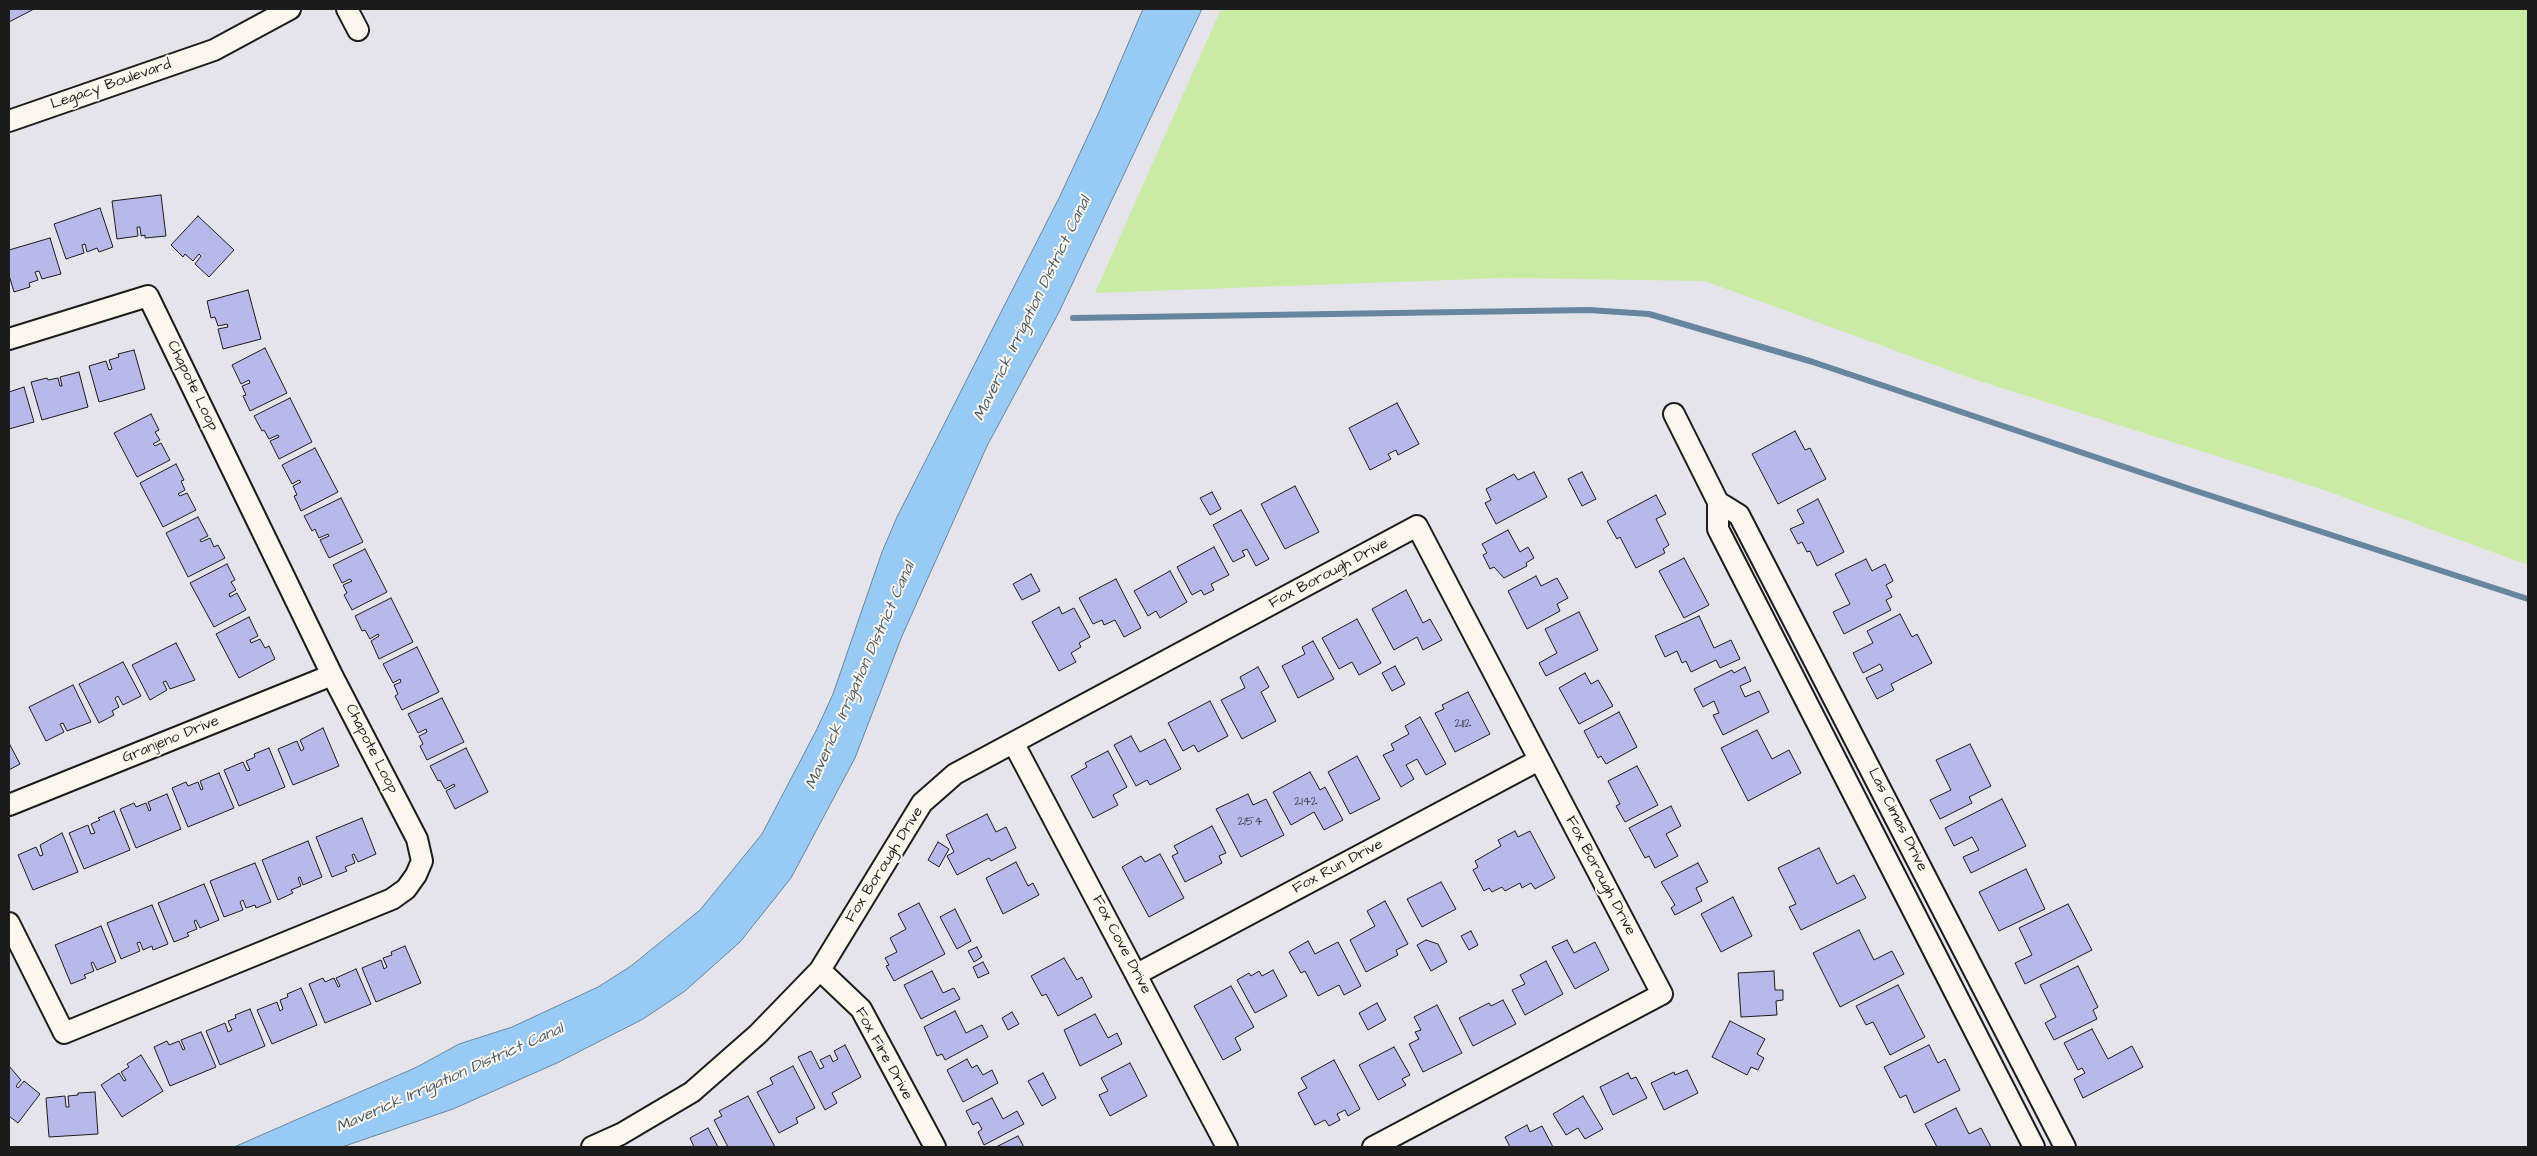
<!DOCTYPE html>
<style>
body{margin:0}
#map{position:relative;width:2537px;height:1156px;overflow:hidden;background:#e6e4eb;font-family:"Architects Daughter",sans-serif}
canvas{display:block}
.frame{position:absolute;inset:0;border:10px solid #1c1c1c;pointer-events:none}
</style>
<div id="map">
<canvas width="2537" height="1156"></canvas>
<div class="frame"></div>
</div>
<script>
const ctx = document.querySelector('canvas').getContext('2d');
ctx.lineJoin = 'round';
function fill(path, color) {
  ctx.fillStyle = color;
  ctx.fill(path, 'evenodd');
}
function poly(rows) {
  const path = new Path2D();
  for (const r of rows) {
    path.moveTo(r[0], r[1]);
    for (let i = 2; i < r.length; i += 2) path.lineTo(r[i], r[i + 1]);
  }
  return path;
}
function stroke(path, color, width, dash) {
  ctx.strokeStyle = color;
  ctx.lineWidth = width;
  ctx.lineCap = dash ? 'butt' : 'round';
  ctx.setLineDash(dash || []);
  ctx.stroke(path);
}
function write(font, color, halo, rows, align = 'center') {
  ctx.font = font + ' "Architects Daughter",sans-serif';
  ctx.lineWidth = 4;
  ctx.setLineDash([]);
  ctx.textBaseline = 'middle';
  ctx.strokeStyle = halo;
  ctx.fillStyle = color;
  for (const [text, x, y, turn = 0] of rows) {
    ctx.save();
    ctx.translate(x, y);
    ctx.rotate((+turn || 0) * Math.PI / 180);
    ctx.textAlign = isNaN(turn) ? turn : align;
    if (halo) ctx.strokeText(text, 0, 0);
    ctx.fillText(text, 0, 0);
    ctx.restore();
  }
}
const green = poly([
 [1221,9,2528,9,2528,565,2324,490,1970,378,1705,281,1505,278,1095,293]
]);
const water = poly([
 [1143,9,1202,9,1059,312,987,446,902,636,855,758,791,878,740,942,685,991,643,1019,557,1063,453,1109,342,1147,234,1147,417,1067,459,1044,512,1027,598,987,631,966,700,910,762,834,817,729,833,694,882,552,897,517,1060,196,1099,112,1143,9]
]);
const stream = poly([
 [1073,318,1589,310,1649,314,1813,362,2190,489,2528,599]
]);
const building = poly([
 [9,9,34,9,9,22,9,9],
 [161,195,166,236,145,238,145,235,141,236,140,227,137,227,138,236,117,239,112,201,161,195],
 [100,208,113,247,99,252,97,248,87,252,85,244,82,245,84,253,66,259,54,224,100,208],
 [198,216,234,250,209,277,195,264,201,256,199,254,193,261,185,254,183,257,171,245,198,216],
 [50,238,61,274,42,279,39,271,35,272,38,280,29,283,30,287,14,292,9,275,9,250,50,238],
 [248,290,261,339,223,349,218,329,228,327,227,324,218,326,215,317,211,318,207,301,248,290],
 [265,348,287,393,250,411,243,396,246,395,242,386,250,383,249,380,241,384,232,365,265,348],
 [134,350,145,389,99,402,89,366,106,361,109,370,112,369,109,360,119,357,118,354,134,350],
 [79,372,88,407,42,420,31,382,47,378,48,380,58,378,60,386,62,386,60,377,79,372],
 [24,387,34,422,9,429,9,392,24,387],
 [290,398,312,442,279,459,270,441,279,437,278,435,269,439,264,430,262,431,254,416,290,398],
 [1397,403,1419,444,1398,455,1396,450,1388,454,1391,459,1370,470,1349,428,1397,403],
 [151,414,159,430,155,432,160,440,153,444,155,446,161,443,170,460,137,477,114,433,151,414],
 [1795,431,1805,450,1810,448,1826,479,1778,504,1752,454,1795,431],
 [315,448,338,492,301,511,294,496,297,495,293,486,301,482,299,480,292,484,282,465,315,448],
 [176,464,184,480,181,481,185,490,178,494,180,496,187,493,196,510,163,527,140,483,176,464],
 [1534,472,1547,497,1496,524,1485,503,1491,500,1486,489,1514,474,1518,480,1534,472],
 [1582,472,1596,499,1582,506,1568,479,1582,472],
 [1295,486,1319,532,1285,549,1261,504,1295,486],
 [1212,492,1221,509,1210,515,1200,498,1212,492],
 [1656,495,1666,514,1656,519,1669,545,1663,549,1665,553,1636,568,1620,537,1617,539,1607,521,1656,495],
 [341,498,363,542,329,558,320,540,329,536,328,534,319,538,315,529,312,531,304,516,341,498],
 [1818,499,1844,552,1817,566,1810,551,1807,552,1802,542,1798,544,1790,529,1804,523,1797,510,1818,499],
 [1241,510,1269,559,1256,566,1247,549,1242,551,1245,556,1233,562,1213,525,1241,510],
 [198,517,208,536,200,540,201,542,210,538,214,547,218,545,225,558,188,577,166,533,198,517],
 [1508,530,1520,552,1528,547,1534,558,1526,563,1527,566,1504,578,1494,567,1490,569,1483,555,1487,553,1482,544,1508,530],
 [1214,547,1229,575,1211,584,1214,590,1204,595,1201,590,1192,595,1177,567,1214,547],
 [365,549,387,592,352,610,344,595,347,593,343,585,352,581,350,579,342,583,333,565,365,549],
 [1684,558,1709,605,1684,618,1659,571,1684,558],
 [1866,559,1872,571,1885,564,1893,581,1886,585,1892,597,1886,600,1891,610,1844,634,1833,612,1850,604,1835,574,1866,559],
 [227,564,235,580,231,582,236,590,229,594,230,597,237,593,246,610,214,627,190,583,227,564],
 [1170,571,1187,602,1160,618,1156,611,1148,616,1134,591,1170,571],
 [1031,574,1040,591,1022,600,1013,584,1031,574],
 [1536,576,1541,586,1557,578,1568,598,1557,604,1560,611,1527,629,1508,591,1536,576],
 [1116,579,1141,628,1124,637,1115,620,1104,625,1102,620,1093,624,1079,598,1116,579],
 [1406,590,1423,623,1430,619,1442,640,1423,650,1417,637,1394,650,1372,609,1406,590],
 [391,598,413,642,379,659,371,641,379,636,378,634,370,639,365,630,362,631,355,616,391,598],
 [1059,607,1062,614,1074,608,1090,637,1079,643,1081,647,1071,653,1076,662,1059,671,1032,622,1059,607],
 [1579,612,1598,650,1546,676,1539,663,1557,653,1545,629,1579,612],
 [1900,614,1912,637,1917,634,1932,663,1891,684,1894,690,1877,699,1866,678,1883,670,1880,664,1863,673,1853,653,1873,643,1867,631,1900,614],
 [1699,616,1714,648,1731,640,1740,659,1720,668,1716,660,1691,672,1686,661,1682,663,1677,651,1665,657,1655,636,1699,616],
 [249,617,258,636,250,640,251,643,260,639,265,648,269,646,275,659,239,678,216,634,249,617],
 [1357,619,1381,663,1359,675,1352,662,1339,669,1322,638,1357,619],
 [1313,641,1334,679,1298,698,1282,666,1305,654,1302,647,1313,641],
 [176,643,195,680,170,689,166,681,163,682,167,690,150,700,132,665,176,643],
 [417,647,439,692,402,710,395,696,398,694,394,685,401,682,400,679,393,683,383,664,417,647],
 [123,662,141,696,123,705,118,696,115,698,119,707,112,711,114,715,99,723,79,684,123,662],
 [1395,666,1405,684,1392,691,1382,673,1395,666],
 [1258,667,1269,687,1261,692,1276,721,1242,739,1221,700,1245,688,1240,677,1258,667],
 [1745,667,1751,681,1740,686,1745,697,1759,691,1769,712,1723,735,1713,715,1719,713,1714,701,1703,707,1694,689,1732,670,1734,673,1745,667],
 [1585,673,1591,684,1598,680,1613,706,1579,724,1559,688,1585,673],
 [73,685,91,722,67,731,63,723,60,724,64,732,46,741,29,707,73,685],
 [1468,692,1490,734,1455,752,1435,713,1444,709,1442,705,1468,692],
 [442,698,464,742,427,760,420,746,423,744,419,736,427,732,426,729,418,733,408,714,442,698],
 [1210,701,1228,736,1198,752,1194,745,1183,751,1168,723,1210,701],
 [1619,712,1637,747,1606,764,1601,756,1598,758,1584,731,1619,712],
 [1420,717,1446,764,1426,775,1417,759,1406,765,1414,779,1401,787,1383,755,1394,750,1391,744,1409,734,1405,726,1420,717],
 [323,728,339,766,293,785,278,749,297,741,301,751,304,749,300,740,323,728],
 [1757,730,1772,759,1789,750,1801,773,1748,801,1721,748,1757,730],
 [1131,736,1140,752,1165,739,1181,769,1150,785,1147,780,1136,786,1114,745,1131,736],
 [9,743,20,764,9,770,9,743],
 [1970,744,1991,786,1969,797,1972,803,1940,819,1930,800,1951,790,1936,760,1970,744],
 [269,748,285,787,239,806,224,770,243,762,247,771,250,770,246,761,255,757,254,754,269,748],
 [466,748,488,792,455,809,446,791,455,786,454,784,445,789,440,780,438,781,430,766,466,748],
 [1108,751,1127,787,1113,795,1118,805,1093,818,1071,776,1087,767,1085,763,1108,751],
 [1357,756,1380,799,1350,814,1328,772,1357,756],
 [1637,766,1658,805,1625,822,1616,806,1620,804,1608,781,1637,766],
 [1310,772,1320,790,1325,787,1343,820,1324,830,1314,812,1291,825,1273,792,1310,772],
 [219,773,234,808,188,827,172,788,186,782,188,786,198,782,201,790,203,789,200,781,219,773],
 [167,794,181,829,136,848,120,809,134,803,136,807,146,803,149,811,151,810,148,802,167,794],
 [1248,794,1253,805,1266,799,1284,835,1241,857,1216,809,1248,794],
 [2002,799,2026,846,1971,873,1963,857,1979,850,1972,837,1954,846,1945,828,2002,799],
 [1671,806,1681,826,1666,834,1678,856,1655,868,1649,856,1645,858,1629,828,1671,806],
 [114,811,130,850,84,869,69,833,88,825,91,834,95,833,91,824,100,820,98,818,114,811],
 [987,814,996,832,1006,827,1016,848,991,861,989,858,957,875,947,856,954,852,946,835,987,814],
 [362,818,376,854,358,862,354,854,352,855,355,863,345,867,347,871,332,877,316,837,362,818],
 [1212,826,1226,853,1219,856,1222,863,1185,882,1172,856,1178,853,1174,846,1212,826],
 [1515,831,1518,837,1530,831,1555,878,1535,889,1531,883,1522,888,1520,883,1505,891,1502,887,1492,892,1489,888,1484,891,1473,870,1478,867,1475,861,1501,846,1498,840,1515,831],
 [62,833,78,872,33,890,18,855,36,847,40,856,43,855,40,845,62,833],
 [308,841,322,877,303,885,300,877,298,878,301,886,291,890,293,893,278,900,262,860,308,841],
 [938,842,949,849,939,867,928,860,938,842],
 [1819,848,1837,884,1854,875,1866,898,1801,930,1789,907,1796,904,1778,868,1819,848],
 [1160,854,1184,898,1149,917,1122,867,1141,856,1145,862,1160,854],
 [1016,862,1028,886,1033,883,1039,895,1003,914,986,878,1016,862],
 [255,863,271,902,256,908,255,905,246,908,243,900,240,902,243,910,224,917,210,881,255,863],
 [1698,863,1708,882,1696,888,1702,901,1675,915,1671,908,1675,905,1661,882,1698,863],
 [2026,869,2045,909,1999,931,1979,892,2026,869],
 [1441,882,1456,909,1422,927,1407,899,1441,882],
 [204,884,219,920,200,928,196,920,194,921,197,929,187,933,189,936,174,942,158,903,204,884],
 [1733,897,1752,936,1721,952,1701,914,1733,897],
 [1385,901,1408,944,1396,950,1398,955,1366,972,1350,940,1375,926,1367,911,1385,901],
 [919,903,945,954,894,981,886,966,889,965,885,958,897,952,890,938,906,929,898,914,919,903],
 [2068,904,2092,950,2025,984,2015,963,2032,955,2019,928,2068,904],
 [152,905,168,944,153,950,152,946,143,950,140,942,137,943,140,951,121,959,107,923,152,905],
 [955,909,971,941,957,949,940,917,955,909],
 [101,926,116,962,97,970,93,962,91,963,94,971,84,975,86,978,71,984,55,945,101,926],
 [1859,930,1874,960,1892,951,1904,974,1840,1007,1813,953,1859,930],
 [1471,931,1478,945,1469,950,1461,936,1471,931],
 [1426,940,1438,944,1447,962,1431,971,1417,945,1426,940],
 [1567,940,1574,953,1595,942,1609,970,1575,989,1552,947,1567,940],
 [1308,941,1315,954,1338,942,1361,986,1344,995,1339,985,1318,996,1305,971,1301,973,1289,952,1308,941],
 [405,946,421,983,376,1002,362,968,381,960,384,969,387,967,383,958,392,955,391,952,405,946],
 [977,947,982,957,974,962,968,951,977,947],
 [1064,958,1077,980,1082,977,1092,997,1058,1016,1046,994,1042,996,1031,976,1064,958],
 [1546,961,1563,994,1525,1015,1512,990,1525,984,1520,975,1546,961],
 [983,962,989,973,978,978,973,967,983,962],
 [2078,966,2098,1007,2093,1010,2097,1019,2054,1040,2045,1023,2056,1017,2040,985,2078,966],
 [356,969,371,1004,325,1023,309,984,323,978,325,982,334,978,338,987,340,986,336,978,356,969],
 [1273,970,1287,996,1255,1013,1237,980,1249,973,1251,976,1259,971,1262,976,1273,970],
 [932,971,943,993,954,988,960,999,921,1019,904,985,932,971],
 [1774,971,1775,990,1783,990,1783,1000,1776,1001,1777,1015,1741,1017,1738,973,1774,971],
 [1898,985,1925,1037,1890,1055,1873,1022,1866,1025,1856,1006,1898,985],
 [1231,986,1254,1027,1235,1038,1241,1050,1223,1060,1194,1006,1231,986],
 [301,988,317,1025,272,1044,257,1010,277,1002,280,1011,283,1009,280,1000,288,997,287,994,301,988],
 [1503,1000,1516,1024,1473,1046,1459,1018,1489,1003,1491,1006,1503,1000],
 [1377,1003,1386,1020,1368,1030,1359,1013,1377,1003],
 [1437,1005,1462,1053,1423,1072,1409,1044,1419,1039,1415,1032,1421,1030,1414,1017,1437,1005],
 [250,1009,265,1046,220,1065,206,1031,225,1023,228,1032,232,1030,228,1021,236,1018,235,1015,250,1009],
 [955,1011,966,1033,982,1025,988,1037,945,1060,942,1054,937,1056,924,1027,955,1011],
 [1012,1012,1019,1024,1008,1030,1002,1018,1012,1012],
 [1095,1014,1108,1038,1117,1033,1122,1044,1080,1066,1064,1030,1095,1014],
 [1730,1021,1765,1039,1757,1054,1764,1058,1758,1070,1751,1067,1747,1075,1712,1057,1730,1021],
 [2092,1029,2108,1059,2132,1046,2143,1067,2083,1098,2074,1079,2085,1073,2082,1068,2078,1070,2064,1043,2092,1029],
 [201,1032,216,1067,170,1086,154,1047,167,1041,169,1045,179,1041,183,1050,185,1049,181,1040,201,1032],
 [845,1045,861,1077,832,1093,837,1103,825,1110,798,1057,811,1051,820,1069,824,1067,820,1060,830,1055,833,1062,838,1059,834,1051,845,1045],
 [1929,1045,1938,1063,1945,1059,1960,1090,1914,1113,1906,1095,1900,1098,1884,1067,1929,1045],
 [1394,1047,1410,1075,1402,1079,1406,1085,1378,1100,1359,1065,1394,1047],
 [141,1055,163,1091,122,1117,101,1085,119,1073,124,1081,126,1080,121,1072,129,1067,127,1064,141,1055],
 [967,1059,972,1068,977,1065,983,1075,992,1070,998,1083,963,1102,947,1070,967,1059],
 [1334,1060,1360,1109,1348,1116,1345,1110,1337,1114,1340,1120,1329,1126,1325,1120,1315,1125,1298,1093,1307,1088,1301,1078,1334,1060],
 [1130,1063,1147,1096,1110,1116,1099,1095,1108,1091,1101,1078,1130,1063],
 [9,1066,21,1080,16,1086,18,1088,24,1081,40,1094,18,1123,9,1116,9,1066],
 [793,1066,815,1108,796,1118,798,1123,779,1133,757,1092,773,1084,770,1078,793,1066],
 [1687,1070,1698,1093,1664,1110,1651,1083,1674,1072,1675,1075,1687,1070],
 [1043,1073,1056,1098,1042,1106,1028,1081,1043,1073],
 [1628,1073,1631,1079,1636,1077,1647,1098,1613,1115,1600,1087,1628,1073],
 [95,1092,98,1134,49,1137,46,1098,65,1096,66,1107,69,1107,68,1096,78,1095,78,1093,95,1092],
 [748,1096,775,1147,728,1147,714,1120,722,1116,719,1111,748,1096],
 [1583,1096,1603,1129,1585,1139,1578,1128,1566,1135,1553,1114,1583,1096],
 [992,1098,1003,1119,1017,1111,1024,1124,984,1145,978,1132,982,1129,978,1122,973,1125,966,1111,992,1098],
 [1956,1108,1969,1134,1981,1128,1991,1147,1937,1147,1925,1124,1956,1108],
 [1527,1125,1530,1132,1542,1126,1553,1147,1510,1147,1505,1137,1527,1125],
 [708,1128,718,1147,694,1147,690,1138,708,1128],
 [1018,1136,1024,1147,996,1147,1018,1136]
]);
const minor = poly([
 [347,9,358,30],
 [9,121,214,50,290,9],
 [9,339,148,296,332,675,417,839,422,861,416,875,406,889,392,899,64,1033,9,923],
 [1674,414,1718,502,1718,529,2034,1147],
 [1718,502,1739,515,2065,1147],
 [1014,744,1227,1147],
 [9,805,332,675],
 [820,970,861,1009,935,1147],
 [1137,974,1539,760],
 [592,1147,621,1134,692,1092,758,1034,820,970,922,803,955,774,1417,526,1662,994,1373,1147]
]);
const numberNames = [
 ["2112",1463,724],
 ["2142",1306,802],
 ["2154",1250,822]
];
const streetNames = [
 ["Legacy Boulevard",111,85,-19],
 ["Chapote Loop",192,386,64],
 ["Fox Borough Drive",1329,574,-28],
 ["Granjeno Drive",171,740,-22],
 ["Chapote Loop",371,749,63],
 ["Las Cimas Drive",1897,820,63],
 ["Fox Borough Drive",885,865,-58],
 ["Fox Run Drive",1338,867,-28],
 ["Fox Borough Drive",1600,876,62],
 ["Fox Cove Drive",1121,945,62],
 ["Fox Fire Drive",883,1054,61]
];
const waterNames = [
 ["Maverick Irrigation District Canal",1033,309,-64],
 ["Maverick Irrigation District Canal",861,676,-66],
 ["Maverick Irrigation District Canal",450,1079,-24]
];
fill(green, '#c9eba4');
fill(water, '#97cbf5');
stroke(water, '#66859e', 1);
stroke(stream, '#66859e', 6);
fill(building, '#b6b9ea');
stroke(building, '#1c1c1c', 1);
stroke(minor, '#1c1c1c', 24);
stroke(minor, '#fbf7ec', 20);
write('12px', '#424350', null, numberNames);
write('15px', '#1c1c1c', '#fbf7ec', streetNames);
write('italic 16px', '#475968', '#fbf7ec', waterNames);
</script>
